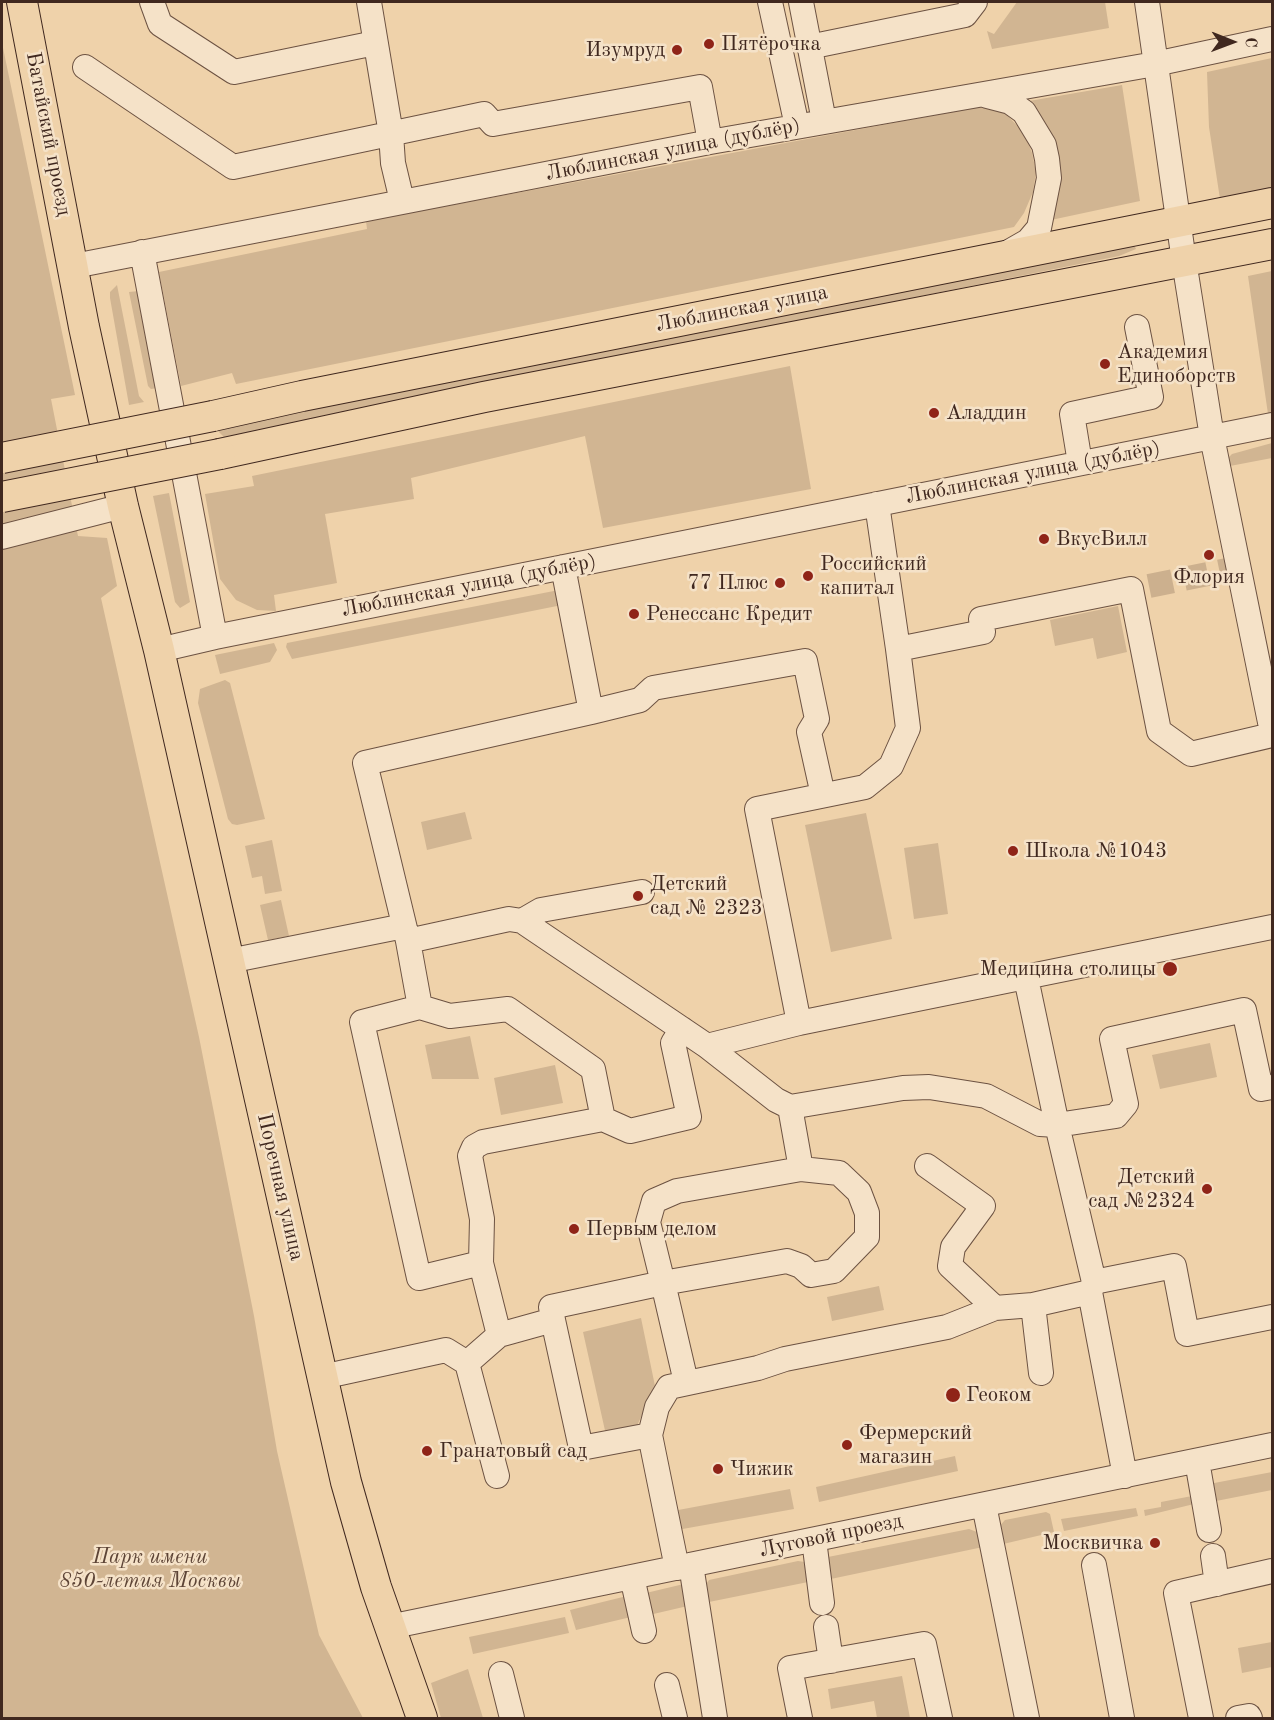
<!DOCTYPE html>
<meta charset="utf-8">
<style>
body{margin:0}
#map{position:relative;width:1274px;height:1720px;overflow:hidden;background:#efd2aa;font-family:"Old Standard TT",serif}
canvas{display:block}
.frame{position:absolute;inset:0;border:3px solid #40281f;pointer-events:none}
.north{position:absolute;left:1202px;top:12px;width:60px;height:60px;-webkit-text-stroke:4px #f5e2c8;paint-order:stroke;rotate:91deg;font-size:16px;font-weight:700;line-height:24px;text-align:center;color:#40281f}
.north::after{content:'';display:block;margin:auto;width:21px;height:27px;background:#40281f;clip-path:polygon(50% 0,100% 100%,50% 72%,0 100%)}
</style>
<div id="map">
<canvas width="1274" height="1720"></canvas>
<div class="frame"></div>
<div class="north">С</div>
</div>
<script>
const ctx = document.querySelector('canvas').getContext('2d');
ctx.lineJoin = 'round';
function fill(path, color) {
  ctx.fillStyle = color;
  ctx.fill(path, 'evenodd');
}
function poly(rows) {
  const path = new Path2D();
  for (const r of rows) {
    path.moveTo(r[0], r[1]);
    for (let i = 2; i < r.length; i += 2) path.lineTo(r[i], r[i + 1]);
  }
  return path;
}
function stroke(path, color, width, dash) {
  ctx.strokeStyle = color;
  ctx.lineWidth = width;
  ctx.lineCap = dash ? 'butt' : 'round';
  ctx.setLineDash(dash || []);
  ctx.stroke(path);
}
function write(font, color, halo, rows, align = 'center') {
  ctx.font = font + ' "Old Standard TT",serif';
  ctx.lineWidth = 5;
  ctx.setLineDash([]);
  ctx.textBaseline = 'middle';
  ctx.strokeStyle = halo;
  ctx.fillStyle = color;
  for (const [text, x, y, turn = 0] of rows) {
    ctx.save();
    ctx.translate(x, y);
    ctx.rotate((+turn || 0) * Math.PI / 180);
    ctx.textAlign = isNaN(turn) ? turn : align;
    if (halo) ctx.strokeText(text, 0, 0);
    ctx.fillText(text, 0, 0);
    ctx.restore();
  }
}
const green = poly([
 [1017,2,1105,2,1109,28,992,49,987,31,994,34],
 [2,43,75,395,51,399,78,536,107,538,117,586,101,598,199,1037,254,1316,277,1451,319,1635,363,1718,2,1718],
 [1272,58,1272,188,1220,199,1209,127,1207,72],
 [1122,85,1140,201,1051,220,1029,101],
 [990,105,1007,115,1025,134,1032,153,1036,172,1033,192,1024,213,1014,227,236,384,232,373,181,386,159,272,367,229,366,221],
 [1134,245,1136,249,1119,256,224,437,218,431,221,427],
 [1272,271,1272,413,1268,414,1248,276],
 [117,285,139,396,144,402,129,405,110,298,110,292],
 [139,291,158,388,151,389,148,386,129,292],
 [790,366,811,489,603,528,585,436,411,478,414,499,325,514,337,583,274,595,276,611,257,610,236,600,220,579,205,494,254,486,252,476],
 [1272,443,1272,458,1230,466,1227,459,1232,454],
 [169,493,190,602,180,608,175,602,153,496],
 [559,590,562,605,292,659,286,647,287,643],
 [1118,606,1127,652,1097,659,1093,638,1055,646,1050,620],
 [274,643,277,650,270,662,220,674,215,655],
 [225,680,230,683,265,819,237,825,232,824,228,819,198,703,200,689],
 [465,812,472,839,427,850,421,822],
 [866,813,892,939,831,952,805,825],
 [272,840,282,891,265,894,262,876,252,878,245,846],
 [938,843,948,914,914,919,904,848],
 [281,900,289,936,268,940,260,905],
 [470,1036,479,1079,432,1079,425,1045],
 [1210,1043,1217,1077,1160,1089,1152,1055],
 [555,1065,563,1103,501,1115,494,1078],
 [879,1286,884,1310,832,1321,827,1297],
 [641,1318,655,1386,636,1428,606,1435,583,1332],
 [955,1456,958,1471,819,1502,816,1487],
 [1272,1472,1272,1490,1211,1502,1209,1484],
 [790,1489,794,1509,677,1530,673,1511],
 [1192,1496,1194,1504,1145,1516,1144,1510,1161,1507,1161,1502],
 [1136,1508,1138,1516,1064,1531,1061,1519],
 [1046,1512,1050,1514,1054,1532,999,1545,998,1528,1005,1520],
 [969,1529,977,1532,983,1547,826,1580,824,1564,828,1557],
 [798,1561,805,1562,813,1581,704,1603,704,1587,709,1580],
 [688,1583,692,1605,649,1615,646,1593],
 [627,1596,631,1617,576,1630,570,1610],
 [565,1617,569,1633,473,1654,469,1637],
 [1272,1642,1272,1667,1242,1673,1238,1648],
 [468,1669,483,1718,441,1718,431,1683],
 [902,1676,910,1718,877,1718,874,1701,831,1709,828,1689]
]);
const minorTunnel = poly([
 [1149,586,1227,570]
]);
const minor = poly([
 [152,2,160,24,234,72,375,43],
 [369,2,391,134,393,163,402,201],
 [770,2,797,126],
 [801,2,824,121],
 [1147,2,1184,261,1212,437,1272,732],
 [809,47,965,15,975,2],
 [85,67,233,167,484,114,493,124,700,87,710,142],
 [987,96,1010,102,1024,112,1044,145,1047,159,1049,178,1039,228,1028,241,1007,253],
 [142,252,215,637],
 [74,266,710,142,1155,64,1272,39],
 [1080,463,1072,414,1151,397,1137,327],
 [877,504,898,649,983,632,981,619,1131,589,1159,731,1191,754,1272,735],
 [2,537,123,506],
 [563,567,591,712,365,763,408,941,420,1007,450,1016,508,1009,593,1069,603,1119,630,1131,689,1117,673,1043,682,1029],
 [898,649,908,728,891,766,865,787,757,809,799,1023,1272,927],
 [159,650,215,637,1272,425],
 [591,712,640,700,653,688,805,661,817,719,809,732,823,795],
 [522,921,541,910,642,892],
 [408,941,509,919,522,921,707,1046,776,1100,790,1107,903,1088,929,1087,986,1096,1040,1124,1057,1125,1026,978],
 [229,961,404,926],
 [420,1007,362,1022,419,1278,481,1263,499,1335],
 [707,1046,799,1023],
 [790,1107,801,1169,839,1173,859,1192,867,1213,867,1237,834,1271,811,1275,801,1266,787,1261,663,1283,648,1222,654,1201,677,1191,801,1169],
 [927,1166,983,1206,953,1247,950,1266,995,1308],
 [481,1263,482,1219,470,1156,474,1147,483,1142,603,1119],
 [1094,1282,1174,1266,1187,1334,1272,1317],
 [1033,1305,1041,1373],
 [553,1320,551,1307,663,1283,686,1382],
 [467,1363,497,1476],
 [322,1377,446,1350,467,1363,499,1335,553,1320,581,1448,650,1435],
 [1197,1461,1209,1530],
 [1125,1476,1090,1292,1094,1282,1057,1125,1116,1116,1126,1104,1112,1039,1244,1010,1261,1089,1272,1087],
 [984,1505,1027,1718],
 [814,1540,822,1603],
 [1213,1556,1217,1584],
 [691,1565,715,1718],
 [1094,1565,1122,1718],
 [677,1568,650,1435,657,1407,669,1387,758,1368,785,1359,947,1327,995,1308,1033,1305,1090,1292],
 [632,1577,644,1631],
 [389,1627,1272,1445],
 [826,1627,831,1661],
 [501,1674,512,1718],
 [667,1685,675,1718],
 [800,1718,790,1668,924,1644,940,1718],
 [1201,1718,1176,1593,1272,1571],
 [1238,1718,1249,1716,1250,1718]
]);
const major = poly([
 [22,2,84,327,123,506,159,650,346,1482,376,1587,422,1718],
 [213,416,302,396,1272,203],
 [220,454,484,397,1272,244]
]);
const majorBridge = poly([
 [2,458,213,416],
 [2,497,220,454]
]);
const markers = [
 [709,44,6,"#8f2418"],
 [677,50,6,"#8f2418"],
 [1105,364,6,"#8f2418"],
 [934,413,6,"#8f2418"],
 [1044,539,6,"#8f2418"],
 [1209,555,6,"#8f2418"],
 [808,576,6,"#8f2418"],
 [780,583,6,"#8f2418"],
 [634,614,6,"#8f2418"],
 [1013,851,6,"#8f2418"],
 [638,896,6,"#8f2418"],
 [1170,969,8,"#8f2418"],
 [1207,1189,6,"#8f2418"],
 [574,1229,6,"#8f2418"],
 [953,1395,8,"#8f2418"],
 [847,1445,6,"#8f2418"],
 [427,1451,6,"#8f2418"],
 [718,1469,6,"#8f2418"],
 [1155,1543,6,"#8f2418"]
];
const poiNames = [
 ["Пятёрочка",721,44],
 ["Изумруд",665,50,"right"],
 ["Академия",1117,352],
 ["Единоборств",1117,376],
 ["Аладдин",946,413],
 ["ВкусВилл",1056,539],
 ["Российский",820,564],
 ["капитал",820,588],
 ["Флория",1209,577,"center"],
 ["77 Плюс",768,583,"right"],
 ["Ренессанс Кредит",646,614],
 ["Школа №1043",1025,851],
 ["Детский",650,884],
 ["сад № 2323",650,908],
 ["Медицина столицы",1156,969,"right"],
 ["Детский",1195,1177,"right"],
 ["сад №2324",1195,1201,"right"],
 ["Первым делом",586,1229],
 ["Геоком",966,1395],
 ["Фермерский",859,1433],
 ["магазин",859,1457],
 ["Гранатовый сад",439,1451],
 ["Чижик",730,1469],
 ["Москвичка",1143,1543,"right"]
];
const streetNames = [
 ["Батайский проезд",48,134,79],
 ["Люблинская улица (дублёр)",673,150,-11],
 ["Люблинская улица",742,309,-11],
 ["Люблинская улица (дублёр)",1033,473,-11],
 ["Люблинская улица (дублёр)",469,586,-11],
 ["Поречная улица",280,1187,77],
 ["Луговой проезд",831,1536,-12]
];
const parkNames = [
 ["Парк имени",150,1557],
 ["850-летия Москвы",150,1581]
];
fill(green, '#d1b592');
stroke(minorTunnel, '#ccb08e', 24, [24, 12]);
stroke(minor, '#6c5242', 26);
stroke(major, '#40281f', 32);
stroke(minor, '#f5e2c8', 24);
stroke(major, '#efd2aa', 30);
stroke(majorBridge, '#40281f', 32, []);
stroke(majorBridge, '#efd2aa', 30);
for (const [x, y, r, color] of markers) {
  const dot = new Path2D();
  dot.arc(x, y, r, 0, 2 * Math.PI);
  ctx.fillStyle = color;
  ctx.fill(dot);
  stroke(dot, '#f5e2c8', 2);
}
write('21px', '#40281f', '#f5e2c8', poiNames, 'left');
write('21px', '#40281f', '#f5e2c8', streetNames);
write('italic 21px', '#5d4436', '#f5e2c8', parkNames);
</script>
